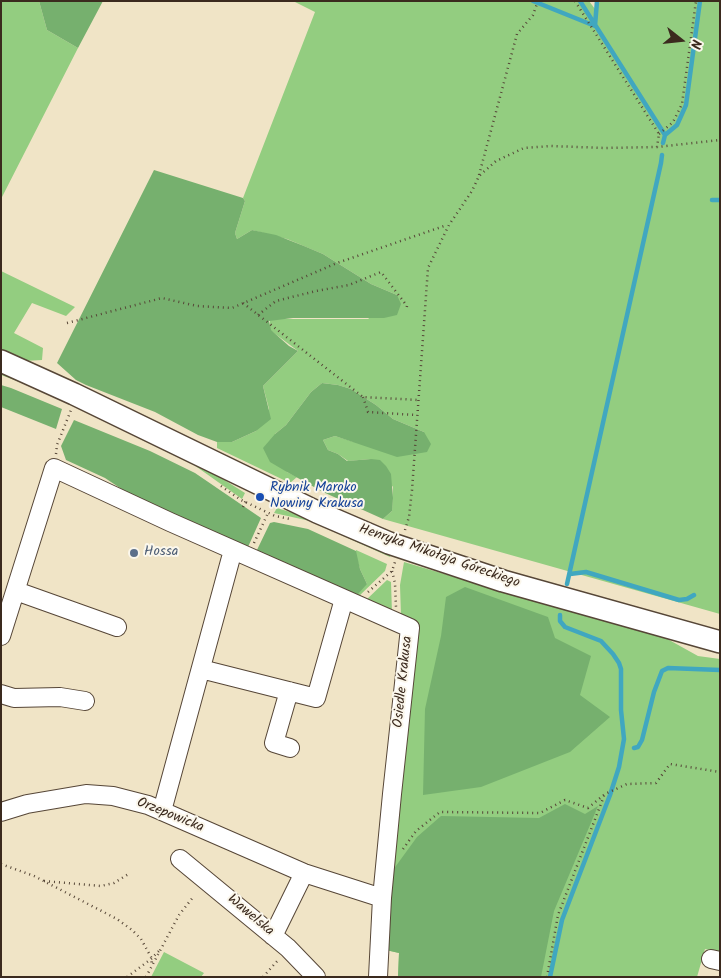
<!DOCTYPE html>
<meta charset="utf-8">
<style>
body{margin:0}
#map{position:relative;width:721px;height:978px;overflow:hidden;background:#f0e4c6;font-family:Kalam,sans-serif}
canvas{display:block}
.frame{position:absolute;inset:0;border:2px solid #3b2a1e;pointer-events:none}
.north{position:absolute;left:656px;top:15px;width:50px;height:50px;-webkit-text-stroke:4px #fbf7ec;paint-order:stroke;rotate:106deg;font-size:14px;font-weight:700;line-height:20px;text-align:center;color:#3b2a1e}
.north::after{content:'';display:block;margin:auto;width:18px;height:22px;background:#3b2a1e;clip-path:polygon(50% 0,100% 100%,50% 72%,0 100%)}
</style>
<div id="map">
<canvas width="721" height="978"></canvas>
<div class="frame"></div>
<div class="north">N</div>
</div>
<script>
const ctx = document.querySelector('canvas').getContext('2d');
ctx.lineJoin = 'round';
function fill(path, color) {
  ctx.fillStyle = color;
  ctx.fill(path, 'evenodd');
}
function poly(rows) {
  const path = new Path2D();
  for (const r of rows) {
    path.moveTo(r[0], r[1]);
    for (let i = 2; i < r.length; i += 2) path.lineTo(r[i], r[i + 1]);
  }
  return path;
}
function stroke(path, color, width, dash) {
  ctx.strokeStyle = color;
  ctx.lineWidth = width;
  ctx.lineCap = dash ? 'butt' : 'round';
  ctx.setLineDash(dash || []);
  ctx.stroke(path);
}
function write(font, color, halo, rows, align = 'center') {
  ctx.font = font + ' Kalam,sans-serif';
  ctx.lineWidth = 4;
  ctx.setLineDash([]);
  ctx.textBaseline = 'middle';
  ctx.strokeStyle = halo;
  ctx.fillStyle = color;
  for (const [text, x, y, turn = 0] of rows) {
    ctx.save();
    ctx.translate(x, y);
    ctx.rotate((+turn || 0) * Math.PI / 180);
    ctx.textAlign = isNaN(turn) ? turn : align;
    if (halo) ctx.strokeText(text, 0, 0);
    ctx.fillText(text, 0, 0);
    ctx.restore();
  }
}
const green = poly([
 [1,1,39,1,47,30,78,48,1,199],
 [293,1,589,1,595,9,600,1,720,1,720,614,383,519,392,511,393,487,371,459,348,461,338,454,328,450,323,440,335,436,354,442,424,432,393,419,376,405,351,389,338,385,322,383,311,392,286,425,275,434,287,472,297,477,290,483,217,448,217,442,232,442,256,431,269,409,263,386,298,351,270,330,270,315,276,319,368,319,397,295,371,284,323,254,287,239,252,230,237,239,235,233,245,201,243,198,315,12],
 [1,271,75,307,66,316,32,303,14,333,43,348,42,360,24,361,1,355],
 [1,373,12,376,202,466,245,493,242,499,194,465,41,390,1,375],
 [277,508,313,519,391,555,390,557,310,521,274,513],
 [356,550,387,564,385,571,357,598,338,588,367,584,360,569,356,556],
 [404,562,596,619,662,636,698,656,720,659,720,953,705,949,697,977,398,977,399,953,386,950,402,753,418,629,417,622,401,616,400,585],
 [387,580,391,582,392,613,365,601],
 [164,952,204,973,201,977,151,977]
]);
const forest = poly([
 [39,1,103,1,78,48,47,30],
 [154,170,243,198,245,201,235,233,237,239,252,230,276,235,304,246,323,254,371,284,397,295,401,304,397,315,384,318,293,318,269,321,271,330,289,346,298,351,263,386,271,419,256,431,232,442,217,442,198,435,155,412,86,385,76,380,57,363],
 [322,383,338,385,351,389,376,405,393,419,424,432,431,444,427,452,397,457,335,436,323,440,328,450,338,454,347,461,371,459,380,460,386,466,391,474,393,498,392,511,383,519,323,492,287,472,270,462,263,448,275,434,286,425,311,392],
 [1,385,11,388,62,409,56,429,1,407],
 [74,420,150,451,195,473,261,518,248,547,141,502,105,478,66,460,61,446],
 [274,522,308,529,356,551,360,569,367,584,358,594,339,588,286,563,256,552,270,523],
 [465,587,548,617,555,638,591,656,580,695,610,717,570,752,481,787,423,795,425,709,441,636,446,597],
 [565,804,585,814,598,806,554,911,541,977,398,977,399,953,386,950,393,870,417,837,441,816,539,818]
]);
const stream = poly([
 [533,1,595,26,597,1],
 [580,1,665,135],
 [663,143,665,135,677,125,686,105,700,1],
 [712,200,720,200],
 [570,574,586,572,679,600,687,599,694,595],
 [567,584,661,163,662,155],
 [634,748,638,747,642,740,654,692,662,671,668,668,720,670],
 [550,977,562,920,610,795,619,767,624,739,621,710,621,669,619,663,613,654,601,641,565,627,560,621,560,615]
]);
const path = poly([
 [575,1,659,134,657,147],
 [659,134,673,122,682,104,696,1],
 [479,175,517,34,533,15,538,1],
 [243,303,363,397,418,400],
 [258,315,276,301,316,291,349,285,381,272,407,306,406,311],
 [67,323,162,298,197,306,232,308,337,263,447,225],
 [363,397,368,412,416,415],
 [56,454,57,445,71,410],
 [221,486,241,500,275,516,290,519],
 [243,507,246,500],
 [405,530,409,517,412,490,428,268,449,225,472,191,479,176,496,161,524,148,551,146,605,148,657,147,720,140],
 [254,543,268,513],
 [392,571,395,583,396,607],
 [368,592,392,571,395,562],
 [403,849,416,831,440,812,540,813,565,800,588,808,605,794,627,784,656,783,670,764,720,772],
 [1,864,34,876,117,919,132,930,141,939,151,957,152,966],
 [44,881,101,886,114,883,130,873],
 [127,977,151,959,160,950],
 [146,977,179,915,194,896],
 [263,977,279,959],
 [547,977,558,915,604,796]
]);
const minor = poly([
 [16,591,117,627],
 [1,636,54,468,170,522,410,628,392,794,382,898],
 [201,669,316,698,344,599],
 [289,691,274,743,290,748],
 [1,694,14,698,60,697,85,701],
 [162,811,233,550],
 [1,812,27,804,86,794,113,796,148,805,304,873,382,898,378,977],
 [180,859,288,948,316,977],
 [273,936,304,873],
 [711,959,720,961]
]);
const major = poly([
 [1,361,74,394,317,512,389,543,503,581,720,642]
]);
const markers = [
 [260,497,5,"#1a4fb4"],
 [134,553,5,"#5c6f8a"]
];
const transitNames = [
 ["Rybnik Maroko",270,489],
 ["Nowiny Krakusa",270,505]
];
const serviceNames = [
 ["Hossa",144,553]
];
const streetNames = [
 ["Henryka Mikołaja Góreckiego",439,557,19],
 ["Osiedle Krakusa",404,682,-84],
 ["Orzepowicka",170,816,22],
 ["Wawelska",250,916,40]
];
fill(green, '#93cd80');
fill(forest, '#76b06e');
stroke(stream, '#40a7c0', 4.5);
stroke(minor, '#564637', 20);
stroke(major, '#564637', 24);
stroke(path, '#564637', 2.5, [1, 4]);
stroke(minor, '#fff', 18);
stroke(major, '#fff', 21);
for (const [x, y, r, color] of markers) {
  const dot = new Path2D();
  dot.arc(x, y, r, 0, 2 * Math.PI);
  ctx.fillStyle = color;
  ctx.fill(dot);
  stroke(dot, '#fbf7ec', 2);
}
write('14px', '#164399', '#fbf7ec', transitNames, 'left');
write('14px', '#4e5e75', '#fbf7ec', serviceNames, 'left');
write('14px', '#3b2a1e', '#fbf7ec', streetNames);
</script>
